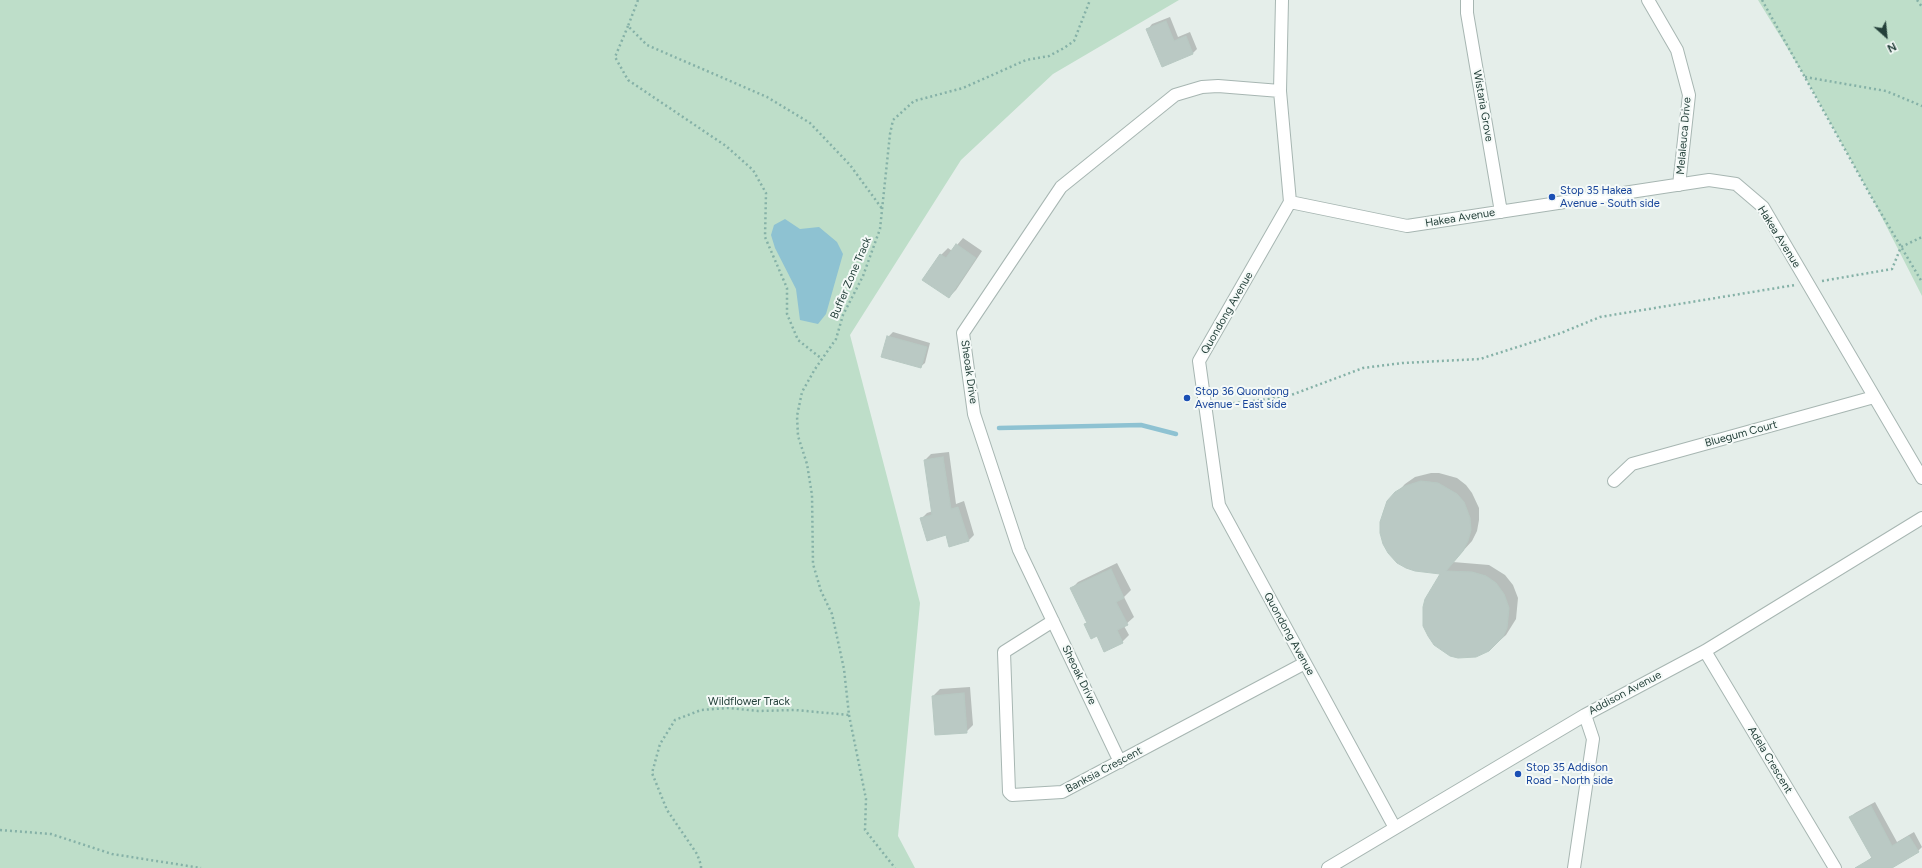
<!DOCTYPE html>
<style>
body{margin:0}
#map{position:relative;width:1922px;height:868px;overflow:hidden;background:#e5eeea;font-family:Figtree,sans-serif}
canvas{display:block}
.north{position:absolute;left:1866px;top:16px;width:40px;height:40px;-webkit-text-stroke:3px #f5faf8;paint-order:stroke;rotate:153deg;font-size:11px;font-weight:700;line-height:16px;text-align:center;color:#24403a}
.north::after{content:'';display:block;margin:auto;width:14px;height:18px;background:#24403a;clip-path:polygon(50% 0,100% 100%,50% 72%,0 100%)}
</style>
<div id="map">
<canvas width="1922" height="868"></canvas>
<div class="north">N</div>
</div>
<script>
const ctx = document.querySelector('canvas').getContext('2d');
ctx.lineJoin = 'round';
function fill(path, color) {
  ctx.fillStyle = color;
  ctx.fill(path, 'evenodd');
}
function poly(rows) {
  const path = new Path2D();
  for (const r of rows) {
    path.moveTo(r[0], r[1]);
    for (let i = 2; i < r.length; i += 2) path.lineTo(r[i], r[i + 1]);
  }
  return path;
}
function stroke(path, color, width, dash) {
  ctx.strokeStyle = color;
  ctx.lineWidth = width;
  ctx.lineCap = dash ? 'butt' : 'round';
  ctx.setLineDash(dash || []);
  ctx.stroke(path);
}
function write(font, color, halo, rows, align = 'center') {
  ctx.font = font + ' Figtree,sans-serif';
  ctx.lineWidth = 4;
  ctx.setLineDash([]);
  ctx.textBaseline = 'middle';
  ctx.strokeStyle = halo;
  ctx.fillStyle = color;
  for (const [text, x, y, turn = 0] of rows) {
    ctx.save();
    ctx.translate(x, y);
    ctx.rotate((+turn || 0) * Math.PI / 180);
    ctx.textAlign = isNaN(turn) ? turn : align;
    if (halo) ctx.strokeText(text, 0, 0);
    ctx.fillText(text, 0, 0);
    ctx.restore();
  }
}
const green = poly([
 [0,0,1179,0,1053,74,961,160,850,335,920,603,898,836,915,868,0,868],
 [1758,0,1922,0,1922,296,1872,198,1805,77]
]);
const water = poly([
 [785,219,800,229,819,227,837,242,843,254,826,314,818,324,800,320,796,289,775,248,771,235,774,225]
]);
const shadow = poly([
 [1170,17,1178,37,1190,32,1197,49,1193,53,1162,65,1148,29,1152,24],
 [963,238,982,251,956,290,949,297,924,280,941,255,948,248,952,251],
 [893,332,930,343,925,363,920,367,888,337],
 [949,452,956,504,964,501,974,535,968,541,946,534,921,519,927,513,933,511,925,460,931,454],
 [1431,473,1439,473,1457,478,1466,485,1472,493,1479,508,1479,520,1477,531,1472,541,1453,562,1489,565,1505,575,1513,585,1518,598,1516,619,1506,635,1489,650,1441,573,1381,532,1383,512,1388,502,1405,484,1415,477],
 [1117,563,1131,590,1124,597,1134,617,1124,626,1129,635,1122,642,1098,635,1085,624,1088,622,1072,588,1078,582],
 [970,687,973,725,966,732,933,696,940,689],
 [1875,802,1897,842,1914,832,1922,847,1918,851,1890,868,1870,868,1866,862,1872,857,1851,817,1855,813]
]);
const stream = poly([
 [999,428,1141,425,1176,434]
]);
const building = poly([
 [1166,21,1174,41,1186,36,1193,54,1162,67,1146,29,1166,21],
 [956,244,976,258,949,298,922,280,940,254,946,258,956,244],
 [887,336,927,347,921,368,881,357,887,336],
 [943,457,951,509,958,507,969,541,949,547,946,535,927,541,920,518,932,515,924,460,943,457],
 [1421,481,1438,483,1457,494,1464,502,1470,518,1471,530,1468,541,1463,551,1446,571,1472,572,1486,576,1496,583,1504,594,1509,608,1507,628,1503,637,1489,651,1476,657,1458,658,1450,656,1434,645,1428,636,1423,626,1423,607,1425,599,1440,574,1415,571,1406,568,1397,563,1388,553,1383,544,1380,533,1380,522,1387,501,1395,492,1405,486,1421,481],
 [1111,569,1124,598,1116,602,1128,625,1117,630,1123,643,1104,652,1097,636,1091,639,1084,624,1087,623,1070,588,1111,569],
 [964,693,967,733,935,735,932,696,964,693],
 [1871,806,1892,846,1909,836,1919,852,1892,868,1855,868,1872,858,1849,817,1871,806]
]);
const path = poly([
 [638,0,628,26,647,45,767,97,810,123,850,165,883,210],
 [1762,0,1872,198,1922,282],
 [1917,0,1922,7],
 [628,26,615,57,628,80,726,146,753,170,766,193,765,237,787,288,787,314,798,340,822,359],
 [1805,77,1886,91,1922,106],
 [1822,281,1892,269,1901,247,1922,237],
 [1218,405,1286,397,1363,368,1402,363,1480,359,1561,333,1600,317,1795,285],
 [849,715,866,799,865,830,895,868],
 [0,830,51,834,112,854,201,868],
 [701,868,701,865,697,854,667,810,652,773,660,744,675,720,701,710,728,708,758,711,795,710,849,715,844,669,832,614,821,591,813,564,812,495,807,464,798,436,797,416,802,392,815,369,836,339,843,315,863,276,880,229,890,134,893,120,914,101,963,88,1026,60,1049,56,1064,48,1074,41,1090,0]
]);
const minor = poly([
 [1282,0,1280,91,1290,202,1199,361,1219,505,1395,828],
 [1467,0,1467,13,1501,212],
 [1648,0,1677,50,1689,95,1679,185],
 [1290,202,1407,226,1709,180,1736,184,1763,207,1922,478],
 [1614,481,1632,464,1874,397],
 [1053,621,1004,652,1009,792,1012,795,1062,792,1305,663],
 [1705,651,1835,868],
 [1120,762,1019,550,974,414,963,333,1061,187,1175,95,1202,87,1218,86,1280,91],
 [1328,868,1585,715,1705,651,1922,518],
 [1574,868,1593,739,1585,715]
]);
const markers = [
 [1552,197,4,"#1a4fb4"],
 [1187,398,4,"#1a4fb4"],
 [1518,774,4,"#1a4fb4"]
];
const streetNames = [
 ["Wistaria Grove",1483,106,80],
 ["Melaleuca Drive",1684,136,-85],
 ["Hakea Avenue",1460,218,-9],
 ["Hakea Avenue",1779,237,58],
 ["Buffer Zone Track",851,278,-67],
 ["Quondong Avenue",1227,313,-60],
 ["Sheoak Drive",969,372,82],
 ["Bluegum Court",1741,434,-15],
 ["Quondong Avenue",1289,634,61],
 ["Sheoak Drive",1079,675,64],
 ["Addison Avenue",1625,693,-28],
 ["Wildflower Track",749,702],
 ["Adela Crescent",1770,760,59],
 ["Banksia Crescent",1104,770,-28]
];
const transitNames = [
 ["Stop 35 Hakea",1560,191],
 ["Avenue - South side",1560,204],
 ["Stop 36 Quondong",1195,392],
 ["Avenue - East side",1195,405],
 ["Stop 35 Addison",1526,768],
 ["Road - North side",1526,781]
];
fill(green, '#bedec9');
fill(water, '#8ec2d2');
fill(shadow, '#0003');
stroke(stream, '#8ec2d2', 4.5);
fill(building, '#bac9c4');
stroke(building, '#b7c8c2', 1);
stroke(minor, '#a7b6b2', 14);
stroke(path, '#85b1a7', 2.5, [2, 3]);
stroke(minor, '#fff', 12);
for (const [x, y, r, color] of markers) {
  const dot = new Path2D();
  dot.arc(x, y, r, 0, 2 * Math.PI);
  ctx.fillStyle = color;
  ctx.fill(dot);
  stroke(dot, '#f5faf8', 1.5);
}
write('11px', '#24403a', '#f5faf8', streetNames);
write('11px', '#164399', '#f5faf8', transitNames, 'left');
</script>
